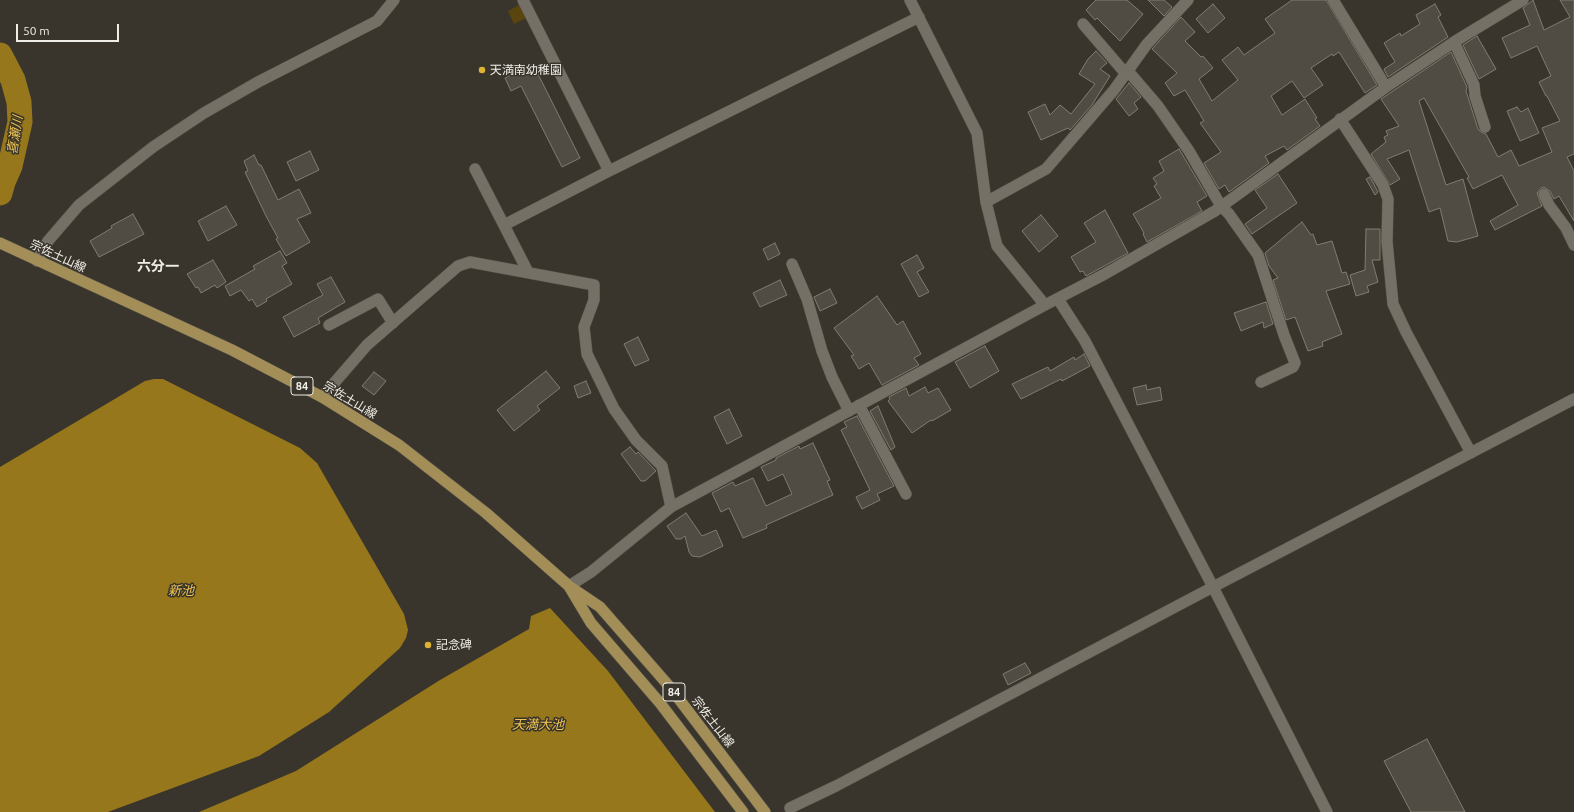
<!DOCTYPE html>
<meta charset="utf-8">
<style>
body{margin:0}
#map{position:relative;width:1574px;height:812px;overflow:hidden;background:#39352c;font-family:Ubuntu,sans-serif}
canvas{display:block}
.scale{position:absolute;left:16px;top:24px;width:103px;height:18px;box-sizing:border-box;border:2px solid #efede7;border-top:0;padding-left:5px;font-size:12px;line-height:14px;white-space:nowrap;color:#efede7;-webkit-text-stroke:3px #39352c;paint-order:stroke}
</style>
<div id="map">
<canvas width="1574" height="812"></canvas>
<div class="scale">50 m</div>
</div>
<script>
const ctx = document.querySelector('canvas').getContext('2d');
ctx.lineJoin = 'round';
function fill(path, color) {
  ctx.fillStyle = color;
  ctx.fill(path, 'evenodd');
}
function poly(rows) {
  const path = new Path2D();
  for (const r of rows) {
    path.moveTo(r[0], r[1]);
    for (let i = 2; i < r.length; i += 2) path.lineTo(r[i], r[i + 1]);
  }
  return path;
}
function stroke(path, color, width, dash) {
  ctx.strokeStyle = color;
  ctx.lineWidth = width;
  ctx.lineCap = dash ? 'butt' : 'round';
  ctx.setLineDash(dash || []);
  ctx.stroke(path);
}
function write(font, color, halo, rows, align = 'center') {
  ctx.font = font + ' Ubuntu,"Noto Sans JP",sans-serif';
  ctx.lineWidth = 3;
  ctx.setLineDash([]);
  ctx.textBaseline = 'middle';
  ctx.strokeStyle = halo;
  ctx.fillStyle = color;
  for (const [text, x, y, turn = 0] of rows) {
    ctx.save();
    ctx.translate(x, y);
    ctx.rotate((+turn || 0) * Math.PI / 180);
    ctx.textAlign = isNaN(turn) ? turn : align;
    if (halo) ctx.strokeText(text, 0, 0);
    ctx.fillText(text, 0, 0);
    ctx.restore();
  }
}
const green = poly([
 [521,4,528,17,514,24,508,11]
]);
const water = poly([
 [154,379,163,379,300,448,317,463,404,614,408,630,406,638,400,648,329,712,259,756,108,812,0,812,0,467,145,381],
 [550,608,608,671,715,812,199,812,296,771,440,680,529,629,531,616]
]);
const river = poly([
 [0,55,13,80,19,102,20,122,10,166,3,182,0,193]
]);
const building = poly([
 [1096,0,1127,0,1143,14,1120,41,1097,18,1095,20,1086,10,1096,0],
 [1148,0,1164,0,1172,7,1164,16,1148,0],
 [1292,0,1326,0,1377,85,1365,93,1339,52,1333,56,1332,54,1311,68,1323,85,1304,98,1292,81,1271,96,1282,115,1305,99,1317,118,1315,119,1320,126,1287,150,1284,146,1265,156,1269,163,1229,192,1225,185,1219,189,1204,163,1221,152,1200,123,1204,121,1185,90,1174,96,1165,83,1177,73,1152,49,1181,17,1195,32,1185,41,1201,57,1203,56,1213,68,1199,79,1212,101,1238,80,1222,60,1238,47,1244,55,1275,33,1265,19,1292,0],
 [1533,0,1544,30,1570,17,1560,0,1574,0,1574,154,1567,157,1574,171,1574,221,1559,196,1554,199,1550,191,1544,187,1541,188,1537,193,1542,206,1495,230,1490,221,1518,205,1502,175,1473,189,1467,178,1469,177,1424,98,1419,101,1446,185,1463,179,1478,236,1457,242,1448,241,1440,208,1429,212,1409,150,1387,159,1400,179,1390,185,1371,154,1386,142,1384,137,1388,135,1386,131,1399,126,1381,99,1451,52,1467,87,1466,91,1478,129,1481,132,1486,134,1498,157,1511,150,1519,166,1552,152,1542,128,1560,121,1547,96,1546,96,1539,82,1551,76,1537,46,1511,58,1502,38,1530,25,1523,8,1533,0],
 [1213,4,1225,18,1208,33,1196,19,1213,4],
 [1435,4,1441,15,1438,17,1448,37,1388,77,1384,69,1395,62,1384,43,1400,33,1401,36,1420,24,1416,15,1435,4],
 [1477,36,1496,69,1479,79,1463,45,1477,36],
 [1096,51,1107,63,1100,69,1110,76,1092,105,1070,130,1068,128,1041,140,1028,112,1045,104,1050,115,1060,105,1071,114,1095,84,1079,74,1088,59,1096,51],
 [533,64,580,158,562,167,521,86,511,91,505,78,533,64],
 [1129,83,1141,97,1134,103,1138,109,1129,116,1116,99,1129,83],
 [1517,107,1521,112,1528,108,1539,133,1520,141,1507,111,1517,107],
 [1179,149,1207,196,1197,202,1202,211,1147,242,1143,234,1144,233,1133,214,1161,198,1154,186,1157,184,1153,178,1164,171,1159,161,1179,149],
 [310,151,319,170,296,181,287,162,310,151],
 [254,155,259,165,261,165,278,200,299,189,311,213,297,219,310,242,286,256,276,239,278,238,266,216,245,172,248,171,244,161,254,155],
 [1278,174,1297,203,1252,234,1245,224,1267,208,1255,190,1278,174],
 [1370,177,1378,192,1375,195,1366,179,1370,177],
 [226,206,237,225,208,241,198,221,226,206],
 [1105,210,1128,253,1086,276,1083,271,1080,272,1071,257,1096,242,1084,223,1105,210],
 [133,214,144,234,99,257,90,241,112,228,111,226,133,214],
 [1041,215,1058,236,1039,252,1022,231,1041,215],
 [1302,222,1311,235,1313,234,1317,245,1332,241,1342,273,1346,272,1350,284,1326,291,1342,334,1322,342,1323,346,1308,351,1295,317,1286,320,1273,280,1278,278,1269,266,1265,253,1302,222],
 [1366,229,1380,229,1380,260,1372,260,1378,282,1367,286,1369,292,1356,296,1350,275,1365,270,1366,229],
 [775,243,780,254,768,260,763,249,775,243],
 [280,251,287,263,282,266,292,284,266,299,267,301,257,307,252,299,249,301,241,290,230,296,225,286,255,269,253,266,280,251],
 [917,255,924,268,917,272,929,292,919,297,901,264,917,255],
 [213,260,226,282,217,288,215,285,201,293,198,287,196,288,187,274,213,260],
 [331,277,345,302,318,318,320,323,294,337,283,317,323,295,317,284,331,277],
 [780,280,787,295,760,307,753,293,780,280],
 [830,289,837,303,820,311,814,297,830,289],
 [877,296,897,325,903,321,921,354,914,358,919,365,882,385,869,363,859,369,851,356,854,355,834,328,877,296],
 [1266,302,1273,324,1264,328,1263,322,1241,331,1234,313,1266,302],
 [638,337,649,360,635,366,624,344,638,337],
 [985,346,999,371,970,388,955,362,985,346],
 [1084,354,1090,366,1062,381,1061,379,1021,399,1012,384,1048,367,1050,371,1074,357,1075,360,1084,354],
 [546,371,560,388,537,406,540,410,514,431,497,410,546,371],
 [374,372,386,381,374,395,362,386,374,372],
 [586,381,591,393,578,398,574,386,586,381],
 [1146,385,1147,390,1160,387,1162,400,1137,405,1133,388,1146,385],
 [925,387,928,393,938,388,951,410,932,421,931,420,912,433,888,401,890,399,889,397,906,388,909,396,925,387],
 [878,406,895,447,891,450,870,411,878,406],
 [729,409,742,436,727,444,714,417,729,409],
 [857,416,894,486,877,494,880,500,862,509,856,497,870,490,841,430,847,427,844,422,857,416],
 [813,443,830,480,827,481,833,495,766,525,767,528,743,538,729,508,721,512,712,493,733,482,735,486,753,478,766,506,792,494,783,474,768,481,761,467,776,460,776,458,799,446,800,449,813,443],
 [630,447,636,454,638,452,656,471,645,481,641,481,621,454,630,447],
 [686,513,702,536,716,530,723,546,700,557,692,556,689,552,685,536,681,539,676,539,667,526,686,513],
 [1025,663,1031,673,1008,685,1003,674,1025,663],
 [1427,739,1465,812,1411,812,1384,761,1427,739]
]);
const minor = poly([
 [523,0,609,171],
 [910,0,977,133,986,202,997,246,1045,305],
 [1333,0,1386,87],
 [1083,24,1126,74],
 [1454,42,1474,85,1475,96,1485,127],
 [1128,71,1158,106,1189,151,1221,206,1229,214,1258,255,1284,335,1295,363,1293,367,1261,382],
 [1340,119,1383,185,1388,199,1387,242,1393,304,1406,332,1471,453],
 [475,169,528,272],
 [1544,194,1549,205,1566,228,1574,245],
 [986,202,1046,169,1114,90,1147,44,1188,0],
 [504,225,609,171,919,17],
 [792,264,807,299,822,351,832,377,849,411],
 [1058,299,1085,341,1213,587,1327,812],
 [329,325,378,299,393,323],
 [322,397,367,345,458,266,470,262,594,285,594,300,584,327,587,354,614,409,636,440,662,466,671,507],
 [859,405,906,494],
 [569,586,591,572,671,507,1045,305,1103,275,1215,211,1386,87,1454,42,1523,0],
 [790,808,836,786,1213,587,1574,399]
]);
const tertiary = poly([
 [37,261,48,241,79,205,153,147,204,113,258,82,377,21,394,0]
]);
const primary = poly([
 [0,243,232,350,322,397,399,445,486,513,569,586,600,607,669,686,765,812],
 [570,588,591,623,660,703,743,812]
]);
const markers = [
 [482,70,4,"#ddb133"],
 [428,645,4,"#ddb133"]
];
const shields = [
 [302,386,22],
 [674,692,22]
];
const shieldNames = [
 ["84",302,386],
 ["84",674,692]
];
const poiNames = [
 ["天満南幼稚園",490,70],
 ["記念碑",436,645]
];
const streetNames = [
 ["宗佐土山線",58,256,25],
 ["宗佐土山線",350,400,31],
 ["宗佐土山線",713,722,52]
];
const waterNames = [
 ["喜瀬川",15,135,-81],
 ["新池",181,591],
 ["天満大池",538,725]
];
const quarterNames = [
 ["六分一",158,266]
];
fill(green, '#59450d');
fill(water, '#96771b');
stroke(river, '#96771b', 25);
fill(building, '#504c43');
stroke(building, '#807c72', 1);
stroke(minor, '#56534b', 12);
stroke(tertiary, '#56534b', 12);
stroke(primary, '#56534b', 12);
stroke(minor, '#757066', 11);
stroke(tertiary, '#757066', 11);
stroke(primary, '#a38e58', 11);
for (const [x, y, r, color] of markers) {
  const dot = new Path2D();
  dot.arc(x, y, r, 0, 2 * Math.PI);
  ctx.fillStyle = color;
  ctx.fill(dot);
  stroke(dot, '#39352c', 1.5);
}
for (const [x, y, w] of shields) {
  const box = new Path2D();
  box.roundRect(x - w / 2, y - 9, w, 18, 3);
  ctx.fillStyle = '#39352c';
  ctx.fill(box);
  stroke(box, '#efede7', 1);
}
write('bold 11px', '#efede7', null, shieldNames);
write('12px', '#efede7', '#39352c', poiNames, 'left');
write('12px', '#efede7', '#39352c', streetNames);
write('italic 13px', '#efc450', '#39352c', waterNames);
write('bold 14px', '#efede7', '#39352c', quarterNames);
</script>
